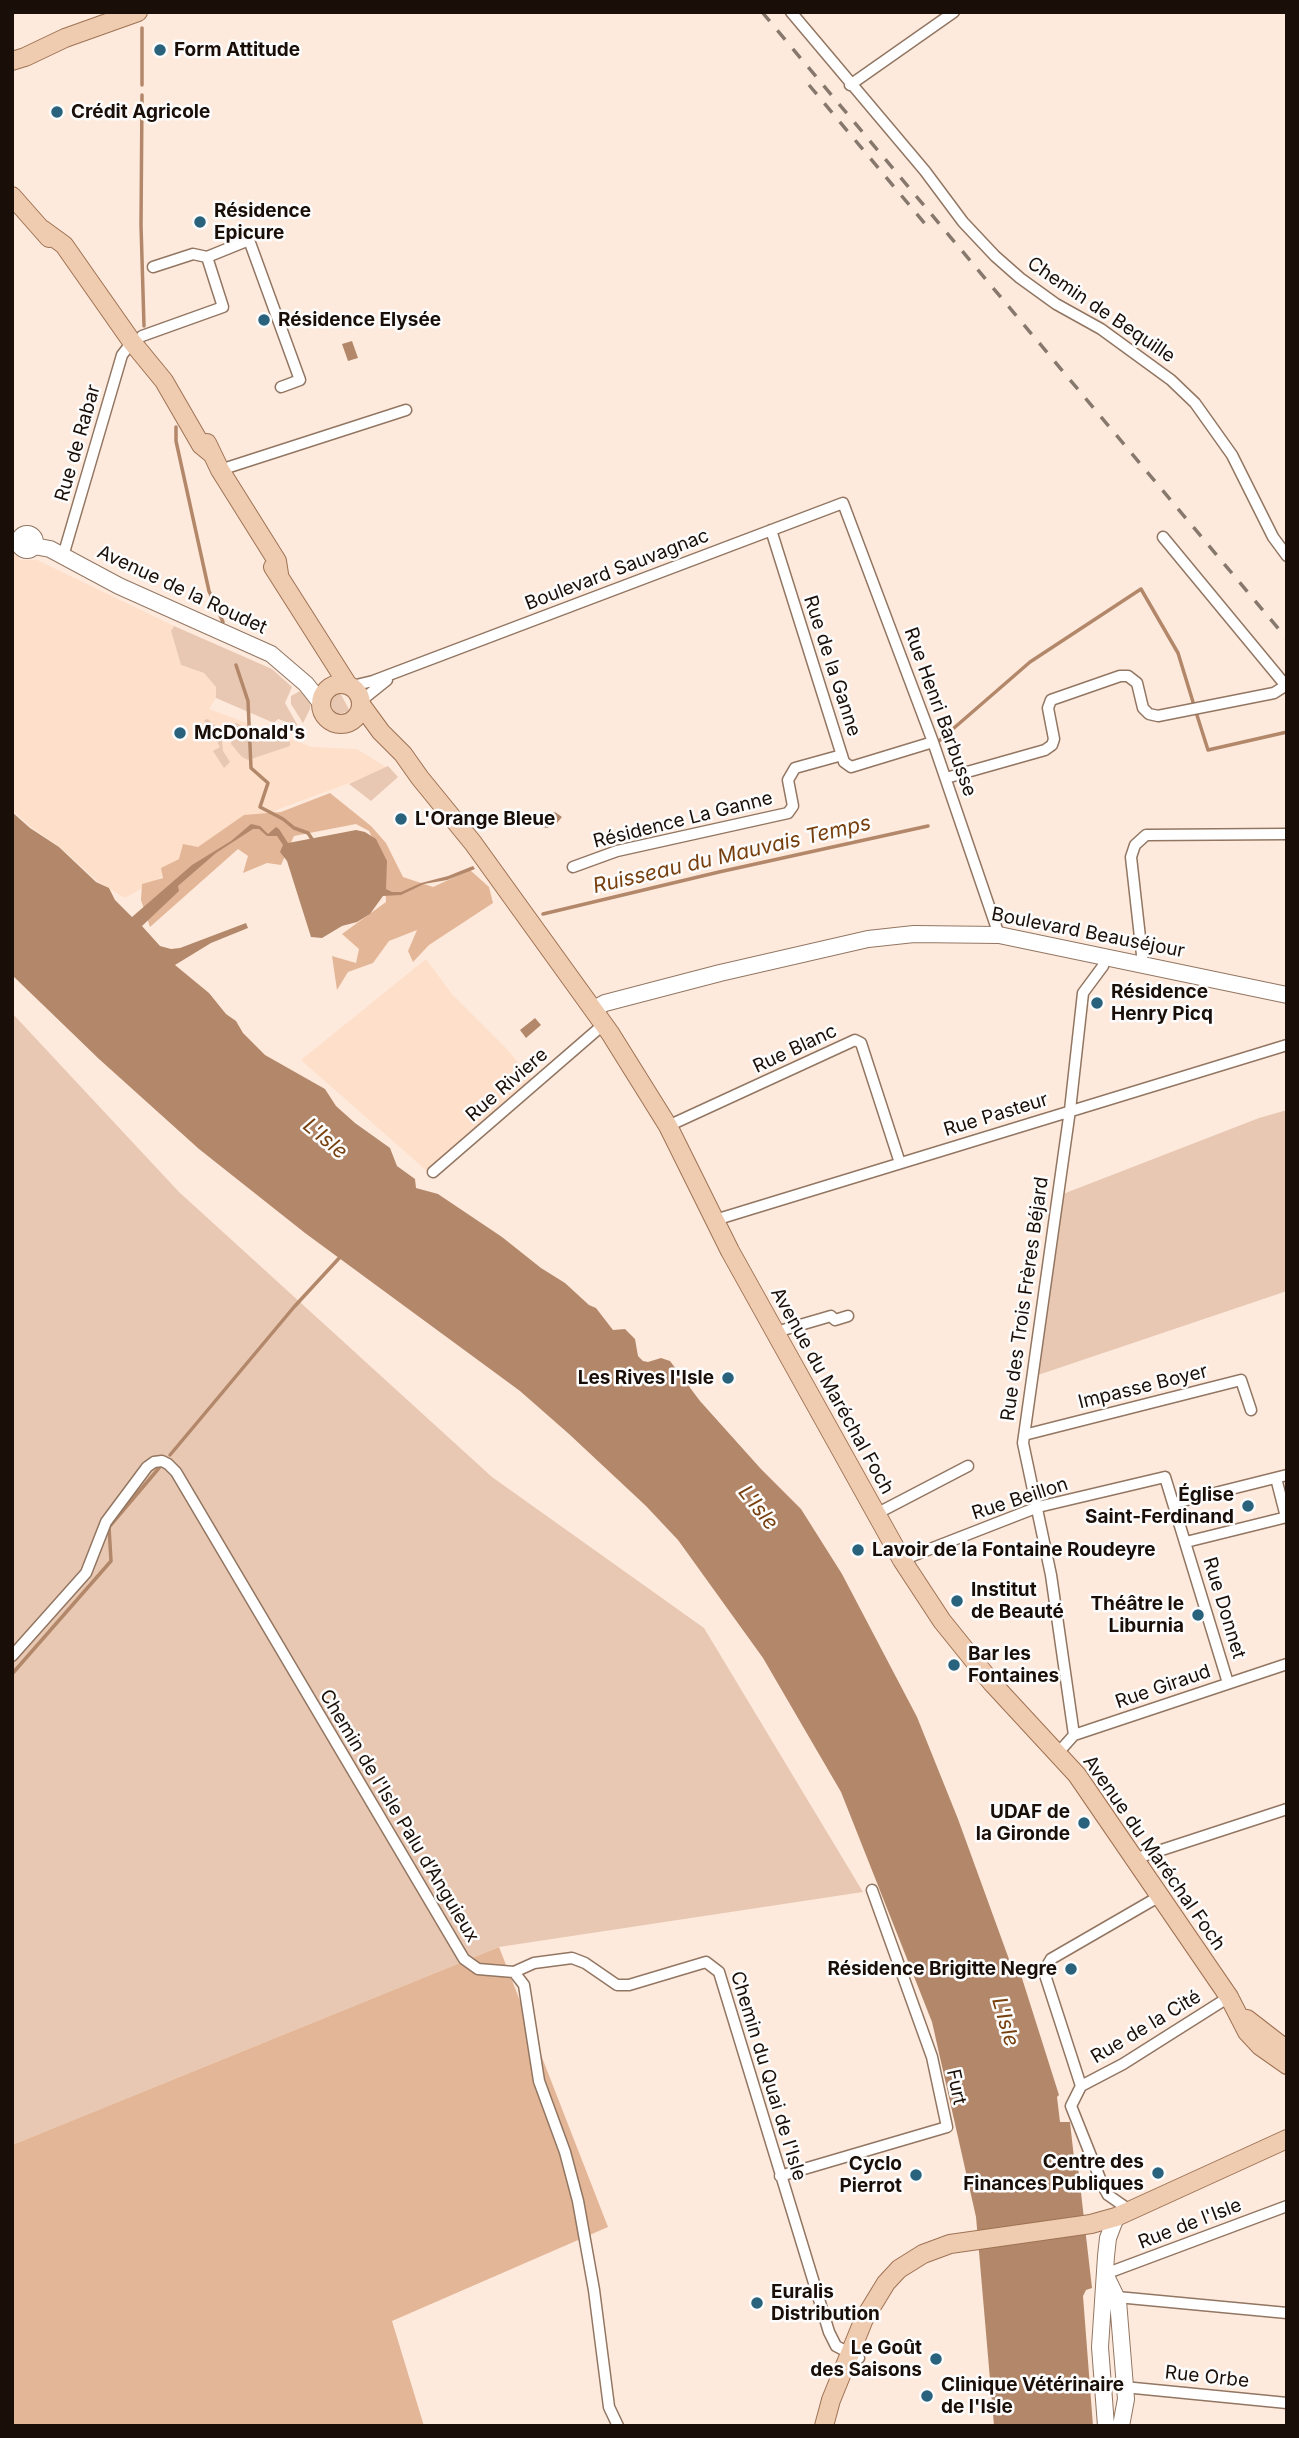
<!DOCTYPE html>
<meta charset="utf-8">
<style>
body{margin:0}
#map{position:relative;width:1299px;height:2438px;overflow:hidden;background:#feeadd;font-family:Inter,sans-serif}
canvas{display:block}
.frame{position:absolute;inset:0;border:14px solid #1a0f08;pointer-events:none}
</style>
<div id="map">
<canvas width="1299" height="2438"></canvas>
<div class="frame"></div>
</div>
<script>
const ctx = document.querySelector('canvas').getContext('2d');
ctx.lineJoin = 'round';
function fill(path, color) {
  ctx.fillStyle = color;
  ctx.fill(path, 'evenodd');
}
function poly(rows) {
  const path = new Path2D();
  for (const r of rows) {
    if (r.length === 3) {
      path.moveTo(r[0] + r[2], r[1]);
      path.arc(r[0], r[1], r[2], 0, 2 * Math.PI);
      continue;
    }
    path.moveTo(r[0], r[1]);
    for (let i = 2; i < r.length; i += 2) path.lineTo(r[i], r[i + 1]);
  }
  return path;
}
function stroke(path, color, width, dash) {
  ctx.strokeStyle = color;
  ctx.lineWidth = width;
  ctx.lineCap = dash ? 'butt' : 'round';
  ctx.setLineDash(dash || []);
  ctx.stroke(path);
}
function write(font, color, halo, rows, align = 'center') {
  ctx.font = font + ' Inter,sans-serif';
  ctx.lineWidth = 5;
  ctx.setLineDash([]);
  ctx.textBaseline = 'middle';
  ctx.strokeStyle = halo;
  ctx.fillStyle = color;
  for (const [text, x, y, turn = 0] of rows) {
    ctx.save();
    ctx.translate(x, y);
    ctx.rotate((+turn || 0) * Math.PI / 180);
    ctx.textAlign = isNaN(turn) ? turn : align;
    if (halo) ctx.strokeText(text, 0, 0);
    ctx.fillText(text, 0, 0);
    ctx.restore();
  }
}
const built = poly([
 [12,547,20,560,37,560,174,626,171,631,181,665,204,673,216,687,216,698,209,709,312,747,357,749,386,767,360,779,279,809,125,898,97,881,60,847,31,827,12,810],
 [426,959,451,993,505,1047,533,1080,428,1172,301,1060]
]);
const green = poly([
 [174,626,272,669,292,687,285,703,298,726,278,719,274,723,216,698,216,687,204,673,181,665,171,631],
 [300,691,311,701,310,709,303,723,291,704,291,696],
 [339,691,350,711,339,714,334,712,330,703,334,695],
 [208,719,214,725,225,730,222,741,223,751,230,762,224,768,213,751,220,747,204,720],
 [235,723,290,742,290,746,248,760,242,757,231,744],
 [388,766,398,777,371,801,349,784],
 [12,1013,179,1192,492,1477,704,1628,863,1892,499,1947,12,2145],
 [1287,1110,1287,1291,1038,1375,1063,1194,1259,1118]
]);
const forest = poly([
 [330,793,371,826,386,843,403,877,433,887,470,870,489,887,493,903,429,945,413,962,408,951,417,930,389,941,373,963,348,972,337,990,332,956,356,963,359,949,342,934,386,902,385,864,369,831,356,824,294,836,281,865,267,863,243,873,248,856,238,849,150,927,141,900,142,884,163,878,161,868,179,859,183,844,198,847,244,815,281,812],
 [499,1947,608,2227,392,2321,424,2426,12,2426,12,2145]
]);
const water = poly([
 [352,341,358,358,348,361,342,344],
 [12,812,30,828,59,847,96,882,109,888,115,900,132,917,192,865,231,841,251,824,260,826,268,834,276,827,279,829,288,843,356,830,365,832,376,839,387,861,386,889,392,892,401,892,421,883,448,876,473,866,475,869,447,880,424,884,401,895,383,896,370,914,357,922,342,926,322,938,311,937,287,861,280,852,283,845,277,836,267,836,259,829,253,829,216,853,178,886,179,891,142,926,160,946,171,949,180,948,246,923,248,928,211,943,175,965,209,993,226,1014,236,1021,243,1033,265,1055,325,1089,336,1106,355,1123,390,1148,397,1166,415,1179,416,1188,438,1194,502,1237,541,1268,565,1283,589,1305,596,1308,613,1330,625,1329,635,1339,638,1356,643,1361,648,1362,661,1358,670,1361,700,1401,761,1469,801,1509,842,1574,917,1717,958,1819,1014,1973,1021,1975,1059,2095,1057,2097,1060,2122,1070,2122,1074,2158,1077,2158,1092,2288,1086,2290,1083,2296,1093,2426,994,2426,976,2217,932,2022,841,1792,763,1658,678,1540,646,1506,569,1434,520,1391,305,1233,199,1149,99,1059,12,975],
 [555,812,562,817,557,823,551,824,548,828,541,827,542,819],
 [535,1018,541,1025,526,1038,520,1030]
]);
const stream = poly([
 [142,28,142,85],
 [142,95,141,225,144,326],
 [176,427,176,441,209,591,223,622],
 [236,665,248,701,251,768,268,783,260,807,283,819,294,828,308,833,312,839],
 [1195,709,1208,750,1287,732],
 [939,741,1030,662,1141,589,1178,653,1193,702],
 [543,914,719,872,928,826],
 [170,1455,294,1307,342,1255],
 [12,1674,111,1561,109,1527,159,1468]
]);
const street = poly([
 [791,12,925,171,963,222,995,256,1020,278,1056,304,1101,329,1171,380,1195,403,1232,455,1273,537,1287,556],
 [850,85,954,12],
 [207,257,249,240,300,380,281,387],
 [142,336,223,307,207,257,193,254,153,267],
 [220,470,406,410],
 [771,530,844,762,851,767,933,742],
 [1163,537,1287,687],
 [63,556,122,355,132,342],
 [352,686,373,681,843,503,933,742,999,935],
 [362,700,387,680],
 [946,778,1045,750,1052,745,1054,739,1048,708,1051,700,1120,676,1128,676,1137,683,1143,708,1149,714,1158,716,1274,693,1285,686],
 [573,867,617,851,788,813,793,806,788,780,795,768,842,755],
 [1143,964,1131,857,1135,845,1146,835,1287,834],
 [668,1126,855,1040,861,1043,900,1163],
 [433,1172,604,1024],
 [715,1220,1287,1045],
 [776,1332,831,1316,835,1320,848,1316],
 [1024,1435,1241,1380,1251,1410],
 [1276,1478,1286,1517],
 [1175,1503,1287,1475],
 [876,1514,968,1466],
 [1186,1542,1287,1517],
 [902,1560,1038,1507,1165,1477,1228,1683],
 [12,1656,86,1573,106,1522,147,1467,154,1462,162,1461,168,1464,176,1472,464,1959,478,1969,514,1972,524,1985,539,2081,565,2152,578,2201,594,2290,609,2407,618,2426],
 [1074,1735,1051,1575,1023,1443,1070,1110,1083,993,1103,966,1106,956],
 [1057,1754,1074,1735,1287,1664],
 [1134,1859,1287,1809],
 [514,1972,534,1963,572,1958,585,1963,617,1985,629,1985,706,1962,719,1972,829,2332,836,2346,859,2358],
 [1081,2086,1046,1978,1048,1964,1051,1959,1160,1896],
 [1081,2086,1123,2064,1229,1997],
 [1081,2086,1071,2106,1103,2186,1108,2195,1131,2211],
 [780,2176,947,2127,932,2057,872,1890],
 [1105,2274,1287,2206],
 [1117,2297,1287,2313],
 [1124,2387,1287,2403]
]);
const secondary = poly([
 [27,542,8],
 [34,546,50,549,119,586,271,654,306,684,321,703],
 [594,1009,605,1003,720,973,868,939,914,934,999,935,1287,995],
 [1105,2274,1118,2301,1126,2399,1121,2426],
 [1106,2426,1100,2347,1106,2256,1108,2238,1116,2217]
]);
const primary = poly([
 [12,61,25,57,65,38,138,12],
 [12,196,49,238],
 [42,229,64,245,132,342,164,381,201,445,212,454],
 [207,443,220,470,277,561,279,574],
 [273,567,348,685],
 [341,704,20],
 [362,706,381,732,403,754,420,778,473,843,610,1033,668,1126,730,1251,902,1560,942,1621,992,1683,1077,1775,1229,1997,1247,2032,1260,2046,1287,2065],
 [1247,2019,1287,2050],
 [824,2426,831,2400,864,2319,886,2283,899,2269,923,2254,950,2244,1091,2224,1116,2217,1287,2139]
]);
const rail = poly([
 [762,12,1287,639],
 [809,85,931,231]
]);
const markers = [
 [160,50,7,"#29627c"],
 [57,112,7,"#29627c"],
 [200,222,7,"#29627c"],
 [264,320,7,"#29627c"],
 [180,733,7,"#29627c"],
 [401,819,7,"#29627c"],
 [1097,1003,7,"#29627c"],
 [728,1378,7,"#29627c"],
 [1248,1506,7,"#29627c"],
 [858,1550,7,"#29627c"],
 [957,1601,7,"#29627c"],
 [1198,1615,7,"#29627c"],
 [954,1665,7,"#29627c"],
 [1084,1823,7,"#29627c"],
 [1071,1969,7,"#29627c"],
 [1158,2173,7,"#29627c"],
 [916,2175,7,"#29627c"],
 [757,2303,7,"#29627c"],
 [936,2359,7,"#29627c"],
 [927,2396,7,"#29627c"]
];
const poiNames = [
 ["Form Attitude",174,50],
 ["Crédit Agricole",71,112],
 ["Résidence",214,211],
 ["Epicure",214,233],
 ["Résidence Elysée",278,320],
 ["McDonald's",194,733],
 ["L'Orange Bleue",415,819],
 ["Résidence",1111,992],
 ["Henry Picq",1111,1014],
 ["Les Rives l'Isle",714,1378,"right"],
 ["Église",1234,1495,"right"],
 ["Saint-Ferdinand",1234,1517,"right"],
 ["Lavoir de la Fontaine Roudeyre",872,1550],
 ["Institut",971,1590],
 ["de Beauté",971,1612],
 ["Théâtre le",1184,1604,"right"],
 ["Liburnia",1184,1626,"right"],
 ["Bar les",968,1654],
 ["Fontaines",968,1676],
 ["UDAF de",1070,1812,"right"],
 ["la Gironde",1070,1834,"right"],
 ["Résidence Brigitte Negre",1057,1969,"right"],
 ["Centre des",1144,2162,"right"],
 ["Finances Publiques",1144,2184,"right"],
 ["Cyclo",902,2164,"right"],
 ["Pierrot",902,2186,"right"],
 ["Euralis",771,2292],
 ["Distribution",771,2314],
 ["Le Goût",922,2348,"right"],
 ["des Saisons",922,2370,"right"],
 ["Clinique Vétérinaire",941,2385],
 ["de l'Isle",941,2407]
];
const streetNames = [
 ["Chemin de Bequille",1101,310,34],
 ["Rue de Rabar",78,443,-74],
 ["Boulevard Sauvagnac",617,570,-21],
 ["Avenue de la Roudet",182,590,25],
 ["Rue de la Ganne",832,666,72],
 ["Rue Henri Barbusse",940,712,70],
 ["Résidence La Ganne",683,820,-14],
 ["Boulevard Beauséjour",1088,933,11],
 ["Rue Blanc",795,1049,-25],
 ["Rue Riviere",507,1085,-41],
 ["Rue Pasteur",996,1115,-17],
 ["Rue des Trois Frères Béjard",1025,1299,-82],
 ["Impasse Boyer",1143,1387,-14],
 ["Avenue du Maréchal Foch",832,1391,61],
 ["Rue Beillon",1020,1499,-18],
 ["Rue Donnet",1224,1608,73],
 ["Rue Giraud",1163,1687,-19],
 ["Chemin de l'Isle Palu d’Anguieux",399,1816,59],
 ["Avenue du Maréchal Foch",1154,1853,55],
 ["Rue de la Cité",1146,2027,-31],
 ["Chemin du Quai de l'Isle",768,2076,73],
 ["Furt",956,2087,78],
 ["Rue de l'Isle",1190,2224,-21],
 ["Rue Orbe",1207,2377,6]
];
const waterNames = [
 ["Ruisseau du Mauvais Temps",732,855,-13],
 ["L'Isle",325,1139,40],
 ["L'Isle",758,1508,52],
 ["L'Isle",1005,2022,74]
];
fill(built, '#fedfca');
fill(green, '#e8c8b2');
fill(forest, '#e3b697');
fill(water, '#b3886a');
stroke(stream, '#b3886a', 3.5);
stroke(street, '#927662', 13);
stroke(secondary, '#927662', 18);
stroke(primary, '#9e7253', 20);
stroke(street, '#fff', 10);
stroke(secondary, '#fff', 16);
stroke(primary, '#efcbb0', 18);
stroke(rail, '#87786e', 3.5, [12, 12]);
for (const [x, y, r, color] of markers) {
  const dot = new Path2D();
  dot.arc(x, y, r, 0, 2 * Math.PI);
  ctx.fillStyle = color;
  ctx.fill(dot);
  stroke(dot, '#fcfcfc', 2.5);
}
write('bold 19px', '#1a0f08', '#fcfcfc', poiNames, 'left');
write('19px', '#1a0f08', '#fcfcfc', streetNames);
write('italic 21px', '#773f0d', '#fcfcfc', waterNames);
</script>
